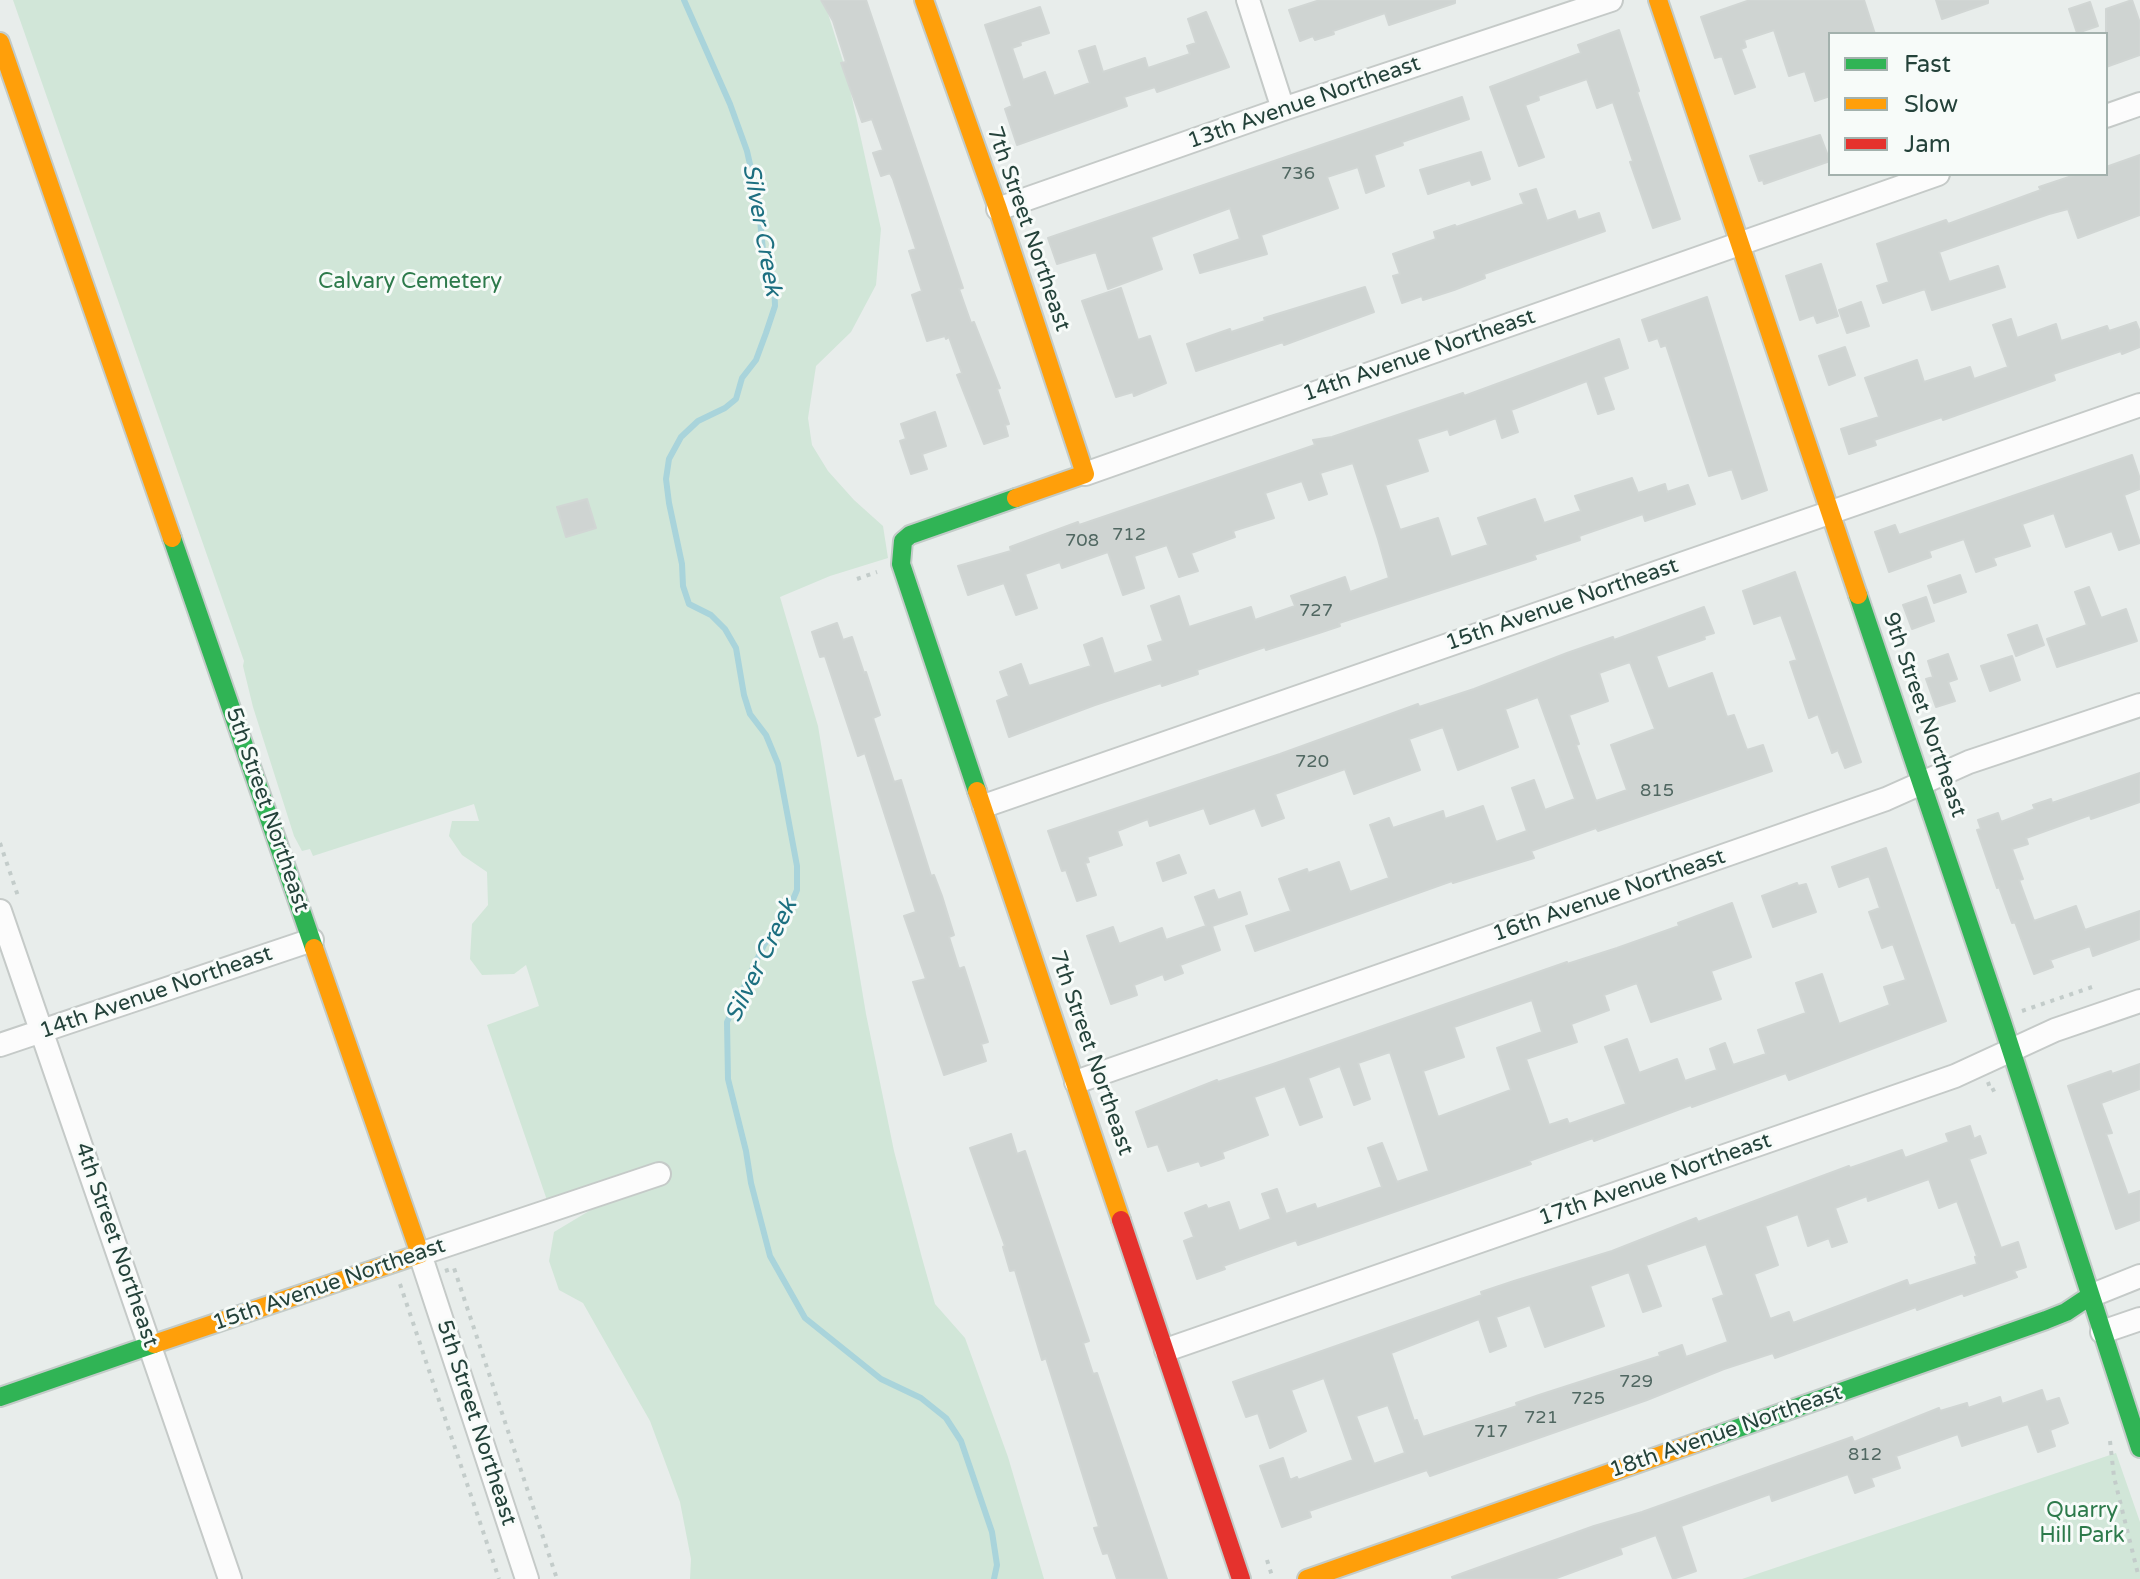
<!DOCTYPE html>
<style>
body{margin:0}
#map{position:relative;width:2140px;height:1579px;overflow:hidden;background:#e8edeb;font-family:"Varela Round",sans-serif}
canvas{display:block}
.legend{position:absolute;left:1828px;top:32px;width:280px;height:144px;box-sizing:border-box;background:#f7fbf9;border:2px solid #a3b1ad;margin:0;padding:10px 14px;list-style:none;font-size:24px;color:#24423a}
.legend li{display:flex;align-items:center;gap:16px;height:40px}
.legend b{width:40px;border:2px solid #a3b1ad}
</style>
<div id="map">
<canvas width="2140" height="1579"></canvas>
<ul class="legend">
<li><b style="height:10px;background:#30b455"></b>Fast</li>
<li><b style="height:10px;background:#ff9f0a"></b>Slow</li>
<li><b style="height:10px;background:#e5322d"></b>Jam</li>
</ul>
</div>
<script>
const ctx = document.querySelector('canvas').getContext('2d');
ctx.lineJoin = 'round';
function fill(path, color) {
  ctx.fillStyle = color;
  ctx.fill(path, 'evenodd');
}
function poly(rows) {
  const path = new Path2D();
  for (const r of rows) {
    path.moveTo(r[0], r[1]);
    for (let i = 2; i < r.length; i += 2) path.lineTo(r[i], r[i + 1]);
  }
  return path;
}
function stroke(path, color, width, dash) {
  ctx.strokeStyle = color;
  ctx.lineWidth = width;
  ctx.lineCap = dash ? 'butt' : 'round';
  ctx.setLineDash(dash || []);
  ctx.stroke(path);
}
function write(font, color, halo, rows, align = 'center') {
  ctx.font = font + ' "Varela Round",sans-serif';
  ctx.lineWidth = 6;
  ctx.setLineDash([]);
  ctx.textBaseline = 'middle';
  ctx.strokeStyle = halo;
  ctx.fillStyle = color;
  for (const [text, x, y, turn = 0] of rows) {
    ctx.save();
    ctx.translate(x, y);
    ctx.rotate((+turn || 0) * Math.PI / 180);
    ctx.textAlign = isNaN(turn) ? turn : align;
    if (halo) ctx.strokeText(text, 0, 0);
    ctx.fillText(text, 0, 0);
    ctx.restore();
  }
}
const green = poly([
 [13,0,820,0,825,4,846,71,881,229,876,285,851,332,816,366,808,418,812,445,828,471,854,500,883,526,888,558,830,576,780,597,818,726,866,1014,894,1151,922,1258,935,1304,965,1338,1008,1457,1044,1579,690,1579,691,1559,680,1502,650,1421,583,1303,559,1290,549,1261,554,1232,594,1208,605,1193,550,1209,487,1025,539,1006,526,965,514,974,482,975,470,959,472,924,488,905,487,872,462,855,449,836,452,821,479,821,474,804,313,856,310,849,302,851,294,836,253,707,243,666,244,661],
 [2116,1453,2140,1522,2140,1579,1742,1579]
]);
const stream = poly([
 [684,0,730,104,747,151,758,200,763,250,774,278,775,306,766,333,756,360,742,378,736,399,725,408,698,421,681,437,669,459,666,479,669,503,682,564,683,586,689,604,711,615,725,629,736,648,744,695,750,714,766,735,778,764,797,866,797,890,786,916,764,945,727,1022,728,1079,746,1151,751,1183,770,1256,805,1318,881,1379,921,1398,946,1418,961,1441,992,1532,997,1565,994,1579]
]);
const building = poly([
 [821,0,866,0,963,288,959,289,971,323,974,322,1000,388,997,389,1009,424,1005,425,1008,436,984,444,957,375,962,373,949,337,946,339,945,336,927,341,912,295,922,291,909,251,916,249,893,179,890,173,881,176,873,153,883,150,872,119,862,122,841,63,846,62,833,21,821,0],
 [1320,0,1455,0,1455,3,1389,25,1385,13,1333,31,1334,34,1315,40,1313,36,1300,41,1289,10,1320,0],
 [1750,0,1864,0,1875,34,1830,34,1830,96,1815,101,1805,71,1789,76,1774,30,1744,40,1746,47,1741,49,1755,87,1735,94,1722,56,1715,58,1701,17,1750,0],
 [1936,0,1988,0,1988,3,1942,19,1936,0],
 [2132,0,2140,23,2140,55,2106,67,2106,9,2132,0],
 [2090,2,2098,26,2077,33,2069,9,2090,2],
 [1040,7,1049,33,1020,42,1021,45,1012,48,1023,80,1045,72,1054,96,1090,83,1079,51,1095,46,1103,72,1145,58,1148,68,1190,54,1187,46,1196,43,1188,19,1206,12,1229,67,1157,92,1155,87,1124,97,1127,106,1017,145,1005,109,1012,106,985,25,1040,7],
 [1619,30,1639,91,1637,92,1680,219,1653,228,1630,162,1633,161,1613,102,1597,108,1587,79,1538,96,1539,100,1525,105,1544,157,1519,166,1490,87,1581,53,1578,45,1619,30],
 [1462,97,1469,119,1402,142,1403,145,1374,155,1384,186,1366,193,1358,167,1327,177,1338,208,1261,235,1267,254,1200,273,1194,255,1240,239,1230,208,1151,237,1162,269,1108,289,1096,252,1057,264,1048,238,1462,97],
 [1820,135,1830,161,1764,184,1763,180,1759,181,1750,156,1820,135],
 [1481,152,1490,179,1472,185,1470,180,1428,194,1420,170,1481,152],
 [2140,155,2140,215,2078,238,2068,209,2049,214,1939,252,1949,282,1998,266,2005,287,1932,310,1925,289,1883,303,1877,286,1889,282,1877,244,1946,220,1948,224,2041,190,2039,187,2078,174,2106,174,2106,167,2140,155],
 [1536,189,1547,221,1575,211,1578,220,1599,213,1605,231,1484,274,1485,278,1454,290,1423,300,1422,296,1402,303,1393,276,1400,274,1393,254,1436,239,1434,232,1455,225,1456,227,1524,204,1520,194,1536,189],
 [1821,264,1838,316,1817,323,1814,315,1800,320,1786,276,1821,264],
 [1365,287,1374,312,1284,345,1283,342,1196,371,1187,344,1230,329,1231,332,1265,321,1264,318,1365,287],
 [1121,288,1138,340,1150,336,1166,383,1134,396,1133,392,1116,397,1082,301,1121,288],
 [1707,297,1767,490,1742,499,1732,469,1709,476,1666,345,1661,347,1658,338,1649,341,1642,320,1707,297],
 [1861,302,1869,326,1847,333,1839,310,1861,302],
 [2011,319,2017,338,2056,324,2061,341,2107,326,2109,331,2136,322,2140,332,2140,347,2122,354,2121,351,2053,374,2055,380,1943,420,1942,417,1874,440,1876,445,1849,454,1841,429,1879,417,1865,378,1917,360,1924,382,1970,367,1974,379,2008,367,1993,325,2011,319],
 [1619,339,1628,368,1603,377,1614,409,1598,414,1587,381,1511,410,1518,432,1502,438,1496,418,1450,435,1448,429,1417,439,1428,471,1385,485,1400,530,1438,518,1451,557,1488,545,1478,518,1535,499,1544,523,1581,511,1575,496,1632,478,1638,493,1665,484,1667,492,1688,485,1695,504,1645,521,1643,514,1579,536,1580,540,1534,555,1536,559,1339,623,1340,626,1319,633,1266,650,1265,647,1197,670,1198,674,1162,686,1161,683,1095,705,1009,737,997,701,1009,696,1000,672,1021,664,1029,686,1091,666,1084,645,1102,638,1114,674,1153,661,1148,646,1163,641,1151,606,1179,596,1189,627,1251,607,1255,620,1295,606,1291,596,1345,577,1350,592,1389,578,1378,539,1353,463,1320,473,1327,494,1309,500,1302,481,1265,493,1274,518,1233,531,1235,537,1191,553,1198,571,1179,577,1167,545,1134,556,1144,588,1123,595,1108,552,1062,568,1060,562,1025,574,1037,608,1016,615,1004,583,968,595,958,566,1011,551,1010,547,1078,522,1079,525,1315,445,1313,440,1332,437,1463,393,1464,396,1619,339],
 [1845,347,1855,375,1829,385,1819,356,1845,347],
 [935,412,946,446,922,454,927,469,911,474,900,441,906,439,901,424,935,412],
 [2132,455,2140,479,2140,489,2124,495,2140,543,2119,550,2112,531,2066,547,2054,513,2022,524,2030,546,1993,558,1996,565,1976,572,1964,539,1929,551,1931,557,1889,572,1875,532,1895,525,1899,535,2132,455],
 [587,499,596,528,566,537,557,507,587,499],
 [1795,572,1861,762,1845,768,1838,750,1832,753,1818,714,1809,718,1790,662,1797,660,1781,615,1754,624,1743,591,1795,572],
 [1960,575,1966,592,1934,603,1928,586,1960,575],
 [2089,587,2101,618,2126,609,2137,641,2057,667,2047,639,2087,625,2075,592,2089,587],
 [1926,597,1934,621,1912,629,1903,605,1926,597],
 [1704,607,1714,633,1704,636,1705,639,1656,656,1668,689,1712,673,1727,717,1734,715,1747,750,1763,745,1772,771,1598,831,1596,828,1531,851,1534,858,1453,883,1452,881,1255,951,1246,926,1291,911,1279,879,1307,869,1308,873,1339,862,1350,892,1389,878,1370,825,1389,818,1393,828,1443,811,1445,819,1483,806,1496,842,1527,831,1512,788,1534,780,1545,810,1575,799,1538,697,1505,709,1518,747,1479,762,1458,770,1443,727,1409,739,1420,770,1354,794,1345,769,1275,794,1284,818,1262,826,1255,808,1210,824,1204,808,1150,826,1148,819,1117,831,1122,845,1087,857,1089,862,1085,863,1096,895,1077,901,1066,870,1062,871,1048,831,1280,754,1418,704,1419,707,1474,689,1567,653,1613,637,1614,640,1704,607],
 [1630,662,1655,729,1611,745,1627,790,1596,801,1576,745,1579,744,1569,715,1608,701,1599,673,1630,662],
 [837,623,843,640,852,637,864,673,866,672,880,715,873,718,894,782,901,780,931,876,934,875,942,896,954,935,949,937,959,969,964,967,988,1042,981,1044,986,1061,944,1075,913,982,926,979,904,916,916,912,865,753,858,756,825,656,820,657,812,632,837,623],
 [2037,625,2044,645,2016,656,2008,635,2037,625],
 [1948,654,1957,679,1948,682,1955,701,1936,707,1926,679,1933,677,1928,661,1948,654],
 [2012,656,2020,680,1990,691,1981,666,2012,656],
 [2140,773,2140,802,2091,819,2090,815,2026,838,2028,844,2012,849,2023,879,2019,880,2034,921,2076,906,2085,930,2140,911,2140,939,2093,956,2090,946,2050,960,2053,967,2034,974,2015,922,2012,923,1999,887,1997,888,1977,830,1981,829,1978,820,1998,813,2001,822,2035,809,2033,805,2051,799,2052,803,2140,773],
 [1886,848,1946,1021,1789,1080,1786,1073,1692,1107,1691,1105,1594,1141,1593,1138,1529,1161,1531,1164,1449,1193,1298,1245,1296,1240,1223,1266,1225,1269,1197,1279,1184,1241,1194,1237,1185,1213,1206,1205,1208,1209,1229,1202,1239,1231,1271,1219,1262,1194,1277,1189,1286,1214,1315,1204,1317,1209,1382,1187,1368,1148,1382,1143,1397,1182,1429,1171,1390,1052,1358,1063,1370,1099,1354,1105,1340,1066,1308,1078,1322,1117,1300,1125,1285,1086,1254,1097,1268,1135,1222,1152,1224,1158,1201,1166,1199,1161,1168,1171,1158,1144,1148,1147,1136,1112,1217,1080,1218,1082,1273,1064,1567,962,1567,964,1617,948,1679,926,1678,923,1732,903,1751,957,1711,971,1721,999,1651,1022,1637,983,1604,995,1609,1010,1571,1024,1577,1042,1526,1059,1549,1125,1567,1119,1569,1124,1626,1104,1605,1047,1627,1039,1639,1073,1677,1059,1685,1081,1717,1070,1710,1049,1725,1043,1733,1065,1766,1054,1758,1030,1806,1013,1796,983,1822,974,1839,1024,1890,1005,1884,987,1906,980,1893,944,1882,948,1869,912,1880,908,1869,876,1839,887,1832,867,1886,848],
 [1532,1000,1542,1032,1497,1048,1511,1090,1438,1117,1423,1071,1464,1057,1454,1027,1532,1000],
 [1179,855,1186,873,1163,881,1157,863,1179,855],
 [1797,883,1798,886,1806,884,1816,912,1773,927,1762,896,1797,883],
 [1214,890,1218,900,1240,892,1247,914,1212,926,1220,950,1180,965,1183,973,1165,980,1163,974,1134,985,1137,995,1111,1004,1087,936,1113,927,1119,944,1162,928,1166,940,1206,926,1195,897,1214,890],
 [2140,1064,2140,1089,2101,1103,2112,1133,2106,1134,2128,1195,2140,1191,2140,1220,2116,1229,2068,1086,2111,1071,2112,1074,2140,1064],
 [1970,1126,1974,1139,1980,1136,1986,1153,1969,1159,2001,1248,2018,1242,2026,1267,2014,1271,2017,1277,1964,1296,1963,1293,1917,1310,1916,1307,1775,1358,1773,1353,1724,1369,1647,1400,1430,1476,1427,1470,1309,1511,1311,1517,1282,1527,1260,1466,1283,1458,1290,1480,1297,1477,1298,1480,1353,1460,1324,1378,1291,1390,1306,1431,1270,1448,1258,1413,1246,1417,1233,1382,1482,1295,1481,1292,1514,1281,1612,1251,1696,1218,1698,1222,1849,1166,1850,1168,1902,1150,1905,1158,1949,1142,1946,1134,1970,1126],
 [1929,1179,1939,1208,1957,1201,1977,1256,1975,1257,1977,1264,1909,1286,1907,1280,1793,1323,1789,1312,1770,1319,1754,1274,1778,1265,1765,1226,1798,1214,1808,1246,1829,1238,1832,1247,1847,1242,1835,1208,1867,1196,1868,1201,1929,1179],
 [1706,1244,1724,1295,1713,1299,1728,1342,1686,1357,1682,1345,1659,1353,1660,1356,1539,1395,1516,1403,1517,1406,1423,1437,1417,1420,1414,1421,1391,1353,1479,1319,1490,1352,1506,1346,1496,1317,1530,1305,1545,1347,1604,1326,1590,1286,1629,1272,1643,1312,1661,1306,1646,1265,1706,1244],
 [1388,1405,1405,1453,1374,1464,1356,1416,1388,1405],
 [1011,1134,1017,1154,1025,1151,1089,1341,1083,1343,1093,1374,1097,1373,1167,1579,1117,1579,1108,1553,1103,1554,1094,1528,1099,1527,1046,1358,1042,1360,1015,1270,1010,1271,1003,1247,1005,1246,970,1148,1011,1134],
 [2042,1390,2046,1402,2059,1398,2068,1423,2050,1430,2055,1446,2038,1452,2028,1424,1962,1446,1958,1434,1896,1456,1900,1468,1871,1478,1874,1486,1855,1493,1848,1474,1772,1501,1770,1494,1681,1526,1696,1571,1673,1579,1656,1535,1620,1548,1622,1554,1554,1579,1453,1579,1452,1577,1594,1526,1642,1512,1852,1437,1854,1442,1939,1408,1940,1411,1967,1403,1968,1408,2000,1397,2002,1404,2042,1390]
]);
const path = poly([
 [857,579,877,572],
 [0,843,19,899],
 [2022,1011,2092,987],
 [1988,1082,1991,1091,1999,1087],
 [445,1271,454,1268,557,1579],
 [400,1284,499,1579],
 [2110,1441,2114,1477,2138,1574],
 [1267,1560,1273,1579]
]);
const street = poly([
 [1248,0,1283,109],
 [2106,116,2140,104],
 [998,209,1283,109,1611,0],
 [1085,474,1938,174],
 [984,806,2140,405],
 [0,911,230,1579],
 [0,1045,312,940],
 [1076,1082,1886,799,1969,762,2140,705],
 [2090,1296,2140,1276],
 [2102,1332,2140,1319],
 [1166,1350,1955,1076,2055,1030,2140,1001],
 [527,1579,420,1254,659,1174]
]);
const fast = poly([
 [172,538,314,948],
 [1858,595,2002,1022,2140,1448],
 [977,791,901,564,903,541,910,535,1016,498],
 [0,1397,154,1344],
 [1707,1439,2046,1320,2066,1312,2090,1296]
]);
const slow = poly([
 [924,0,998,209,1085,474,1016,498],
 [1658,0,1858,595],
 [0,42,172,538],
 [977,791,1121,1220],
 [154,1344,420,1254,314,948],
 [1307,1579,1707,1439]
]);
const jam = poly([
 [1121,1220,1241,1579]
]);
const numberNames = [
 ["736",1298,174],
 ["712",1129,535],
 ["708",1082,541],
 ["727",1316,611],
 ["720",1312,762],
 ["815",1657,791],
 ["729",1636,1382],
 ["725",1588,1399],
 ["721",1541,1418],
 ["717",1491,1432],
 ["812",1865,1455]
];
const streetNames = [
 ["13th Avenue Northeast",1304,103,-19],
 ["7th Street Northeast",1028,229,71],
 ["14th Avenue Northeast",1419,356,-19],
 ["15th Avenue Northeast",1562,605,-19],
 ["9th Street Northeast",1924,715,71],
 ["5th Street Northeast",267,810,71],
 ["16th Avenue Northeast",1609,896,-19],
 ["14th Avenue Northeast",156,993,-19],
 ["7th Street Northeast",1091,1053,71],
 ["17th Avenue Northeast",1655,1180,-19],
 ["4th Street Northeast",116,1245,71],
 ["15th Avenue Northeast",329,1285,-19],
 ["5th Street Northeast",476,1423,72],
 ["18th Avenue Northeast",1726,1432,-19]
];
const parkNames = [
 ["Calvary Cemetery",410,282],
 ["Quarry",2082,1511],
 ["Hill Park",2082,1536]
];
const waterNames = [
 ["Silver Creek",761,230,80],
 ["Silver Creek",762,961,-64]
];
fill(green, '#d1e6d8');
stroke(stream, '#a9d4db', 6);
fill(building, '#cfd4d2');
stroke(building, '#d1d6d4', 2);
stroke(street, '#c5cac8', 26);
stroke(fast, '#c3cbc8', 22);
stroke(slow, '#c3cbc8', 22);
stroke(jam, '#c3cbc8', 22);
stroke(path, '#c3ccca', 4, [4, 6]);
stroke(street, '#fcfcfc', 22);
stroke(fast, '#30b455', 18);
stroke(slow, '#ff9f0a', 18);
stroke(jam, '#e5322d', 18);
write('18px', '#506761', null, numberNames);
write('22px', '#24423a', '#f7fbf9', streetNames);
write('22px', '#2d7a4b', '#f7fbf9', parkNames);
write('italic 24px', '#1c6f80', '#f7fbf9', waterNames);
</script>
